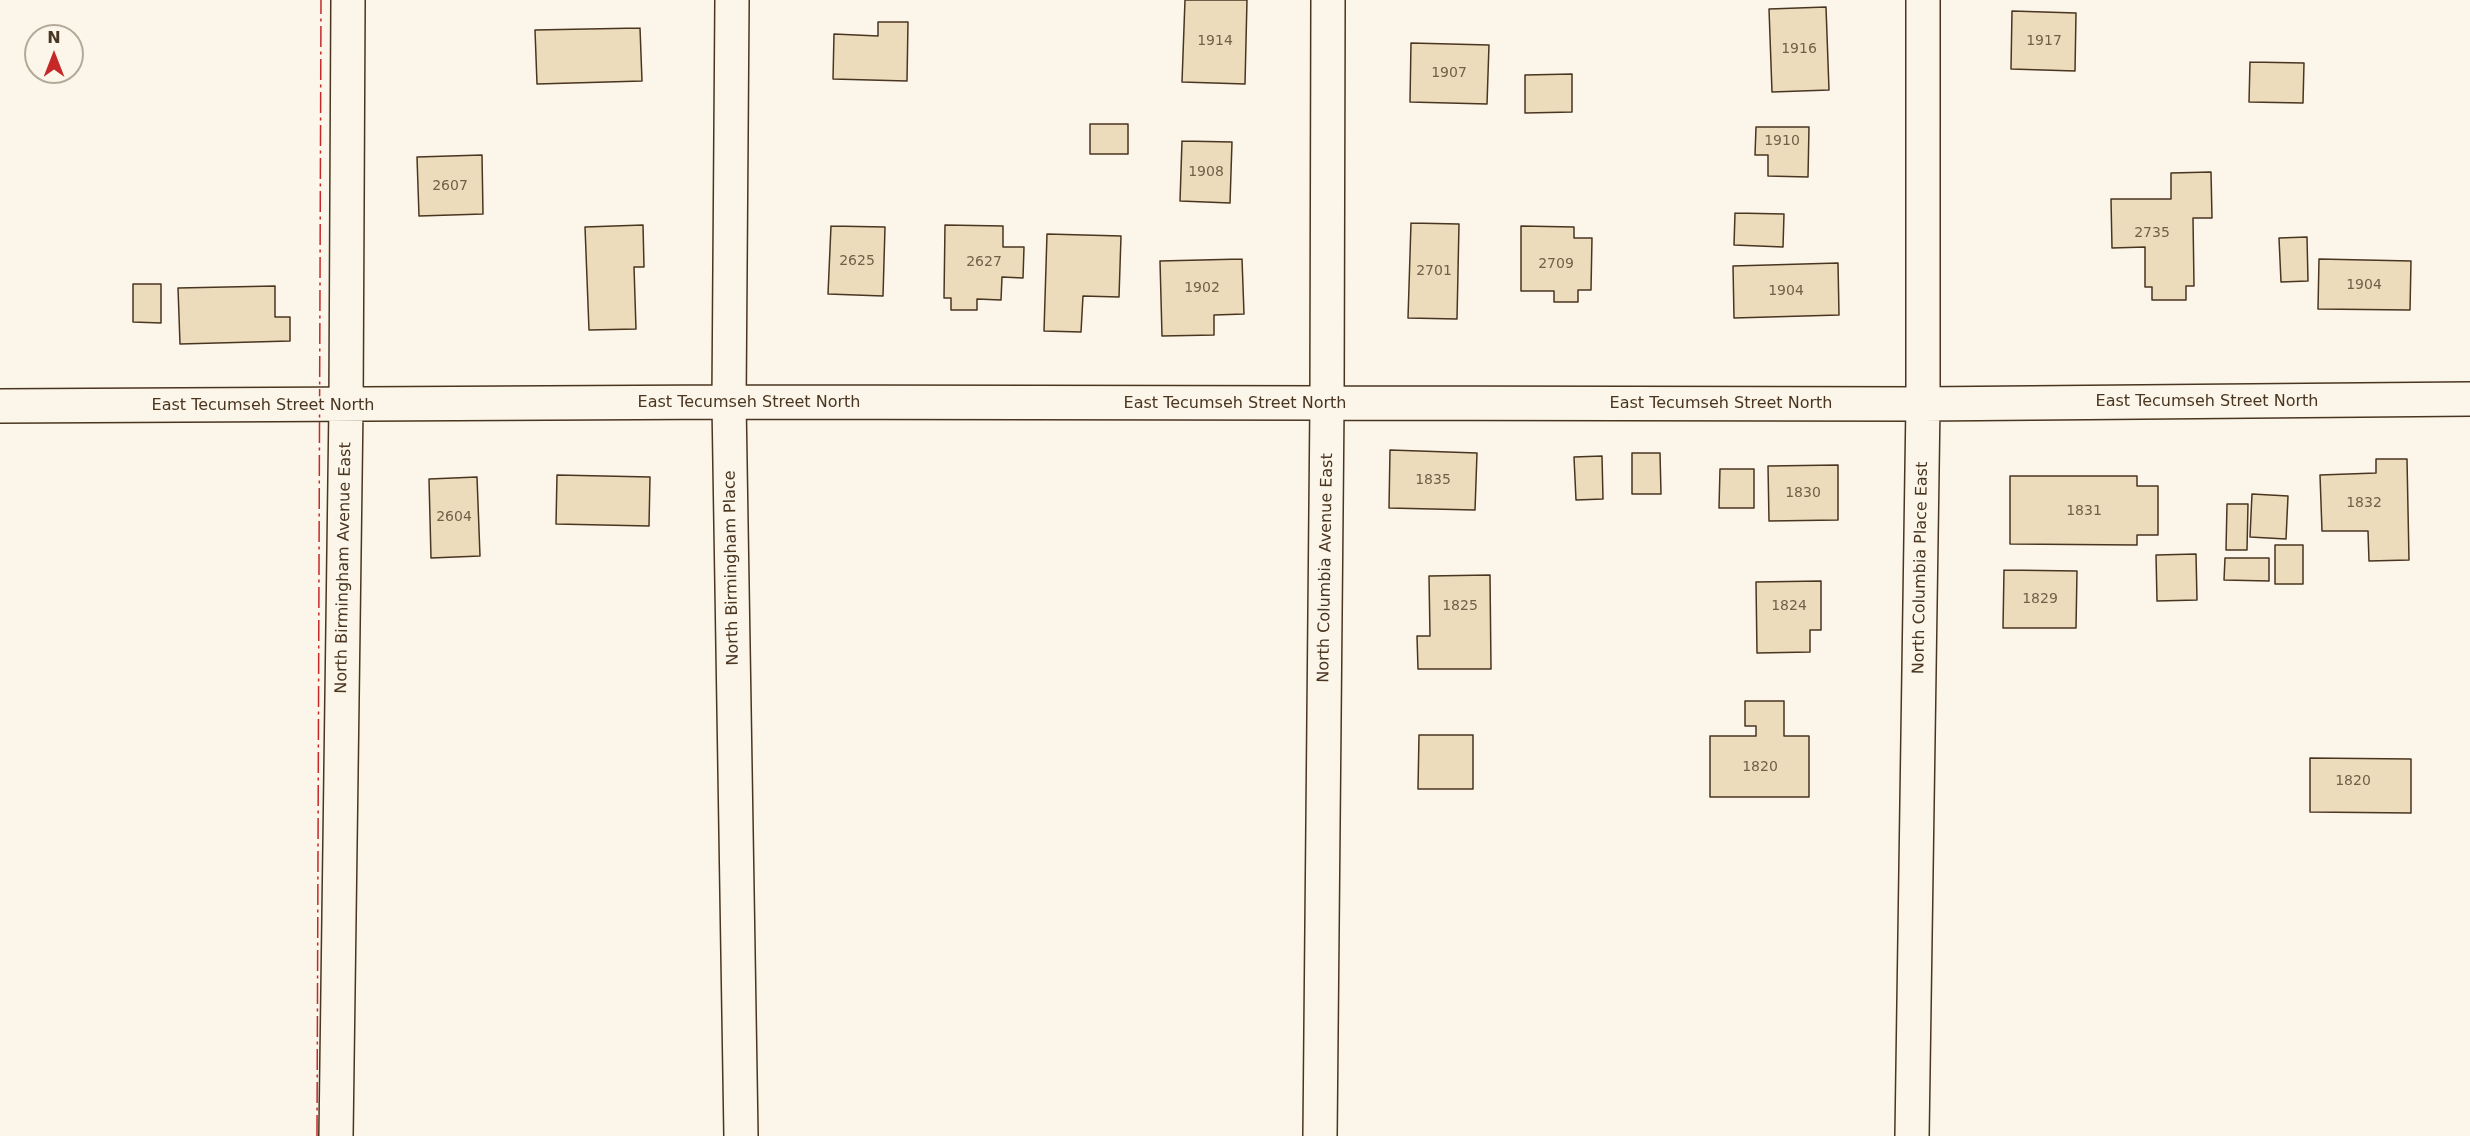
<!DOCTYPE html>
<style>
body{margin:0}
#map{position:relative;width:2470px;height:1136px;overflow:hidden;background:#fbf6e9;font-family:"DejaVu Sans",sans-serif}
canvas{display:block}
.north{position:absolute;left:24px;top:24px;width:60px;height:60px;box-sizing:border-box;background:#fbf6e9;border:2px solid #b4a999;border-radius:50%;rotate:0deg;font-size:16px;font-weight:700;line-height:24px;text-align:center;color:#4a3520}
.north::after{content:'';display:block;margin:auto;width:21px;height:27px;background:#c62828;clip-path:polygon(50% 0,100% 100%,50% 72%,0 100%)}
</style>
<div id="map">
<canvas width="2470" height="1136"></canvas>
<div class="north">N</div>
</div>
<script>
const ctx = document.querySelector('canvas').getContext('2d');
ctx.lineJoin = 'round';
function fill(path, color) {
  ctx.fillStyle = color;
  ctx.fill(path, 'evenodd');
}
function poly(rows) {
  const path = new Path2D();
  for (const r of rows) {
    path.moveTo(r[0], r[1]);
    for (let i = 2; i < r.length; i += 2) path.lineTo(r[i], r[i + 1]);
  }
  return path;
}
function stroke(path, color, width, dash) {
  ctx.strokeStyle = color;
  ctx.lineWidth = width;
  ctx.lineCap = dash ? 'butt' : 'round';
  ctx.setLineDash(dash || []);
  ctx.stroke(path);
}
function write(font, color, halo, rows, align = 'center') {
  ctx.font = font + ' "DejaVu Sans",sans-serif';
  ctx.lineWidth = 4.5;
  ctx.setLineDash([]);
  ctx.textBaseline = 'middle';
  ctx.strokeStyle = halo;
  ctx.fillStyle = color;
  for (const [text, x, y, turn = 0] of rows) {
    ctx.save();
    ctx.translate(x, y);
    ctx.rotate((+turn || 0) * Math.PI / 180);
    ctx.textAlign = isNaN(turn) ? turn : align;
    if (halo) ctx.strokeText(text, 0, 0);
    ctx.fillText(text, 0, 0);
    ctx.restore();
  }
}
const building = poly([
 [1185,0,1247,0,1245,84,1182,82,1185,0],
 [1826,7,1829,90,1772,92,1769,9,1826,7],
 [2012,11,2076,13,2075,71,2011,69,2012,11],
 [878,22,908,22,907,81,833,79,834,34,878,36,878,22],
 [640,28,642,81,537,84,535,30,640,28],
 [1411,43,1489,45,1487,104,1410,102,1411,43],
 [2250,62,2304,63,2303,103,2249,102,2250,62],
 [1572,74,1572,112,1525,113,1525,75,1572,74],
 [1090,124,1128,124,1128,154,1090,154,1090,124],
 [1756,127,1809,127,1808,177,1768,176,1768,155,1755,155,1756,127],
 [1182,141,1232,142,1230,203,1180,201,1182,141],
 [482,155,483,214,419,216,417,157,482,155],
 [2211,172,2212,218,2193,218,2194,286,2186,286,2186,300,2152,300,2152,287,2145,287,2145,247,2112,248,2111,199,2171,199,2171,173,2211,172],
 [1735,213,1784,214,1783,247,1734,245,1735,213],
 [1411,223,1459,224,1457,319,1408,318,1411,223],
 [643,225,644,267,634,267,636,329,589,330,585,227,643,225],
 [945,225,1003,226,1003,247,1024,247,1023,278,1002,277,1001,300,977,299,977,310,951,310,951,298,944,298,945,225],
 [831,226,885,227,883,296,828,294,831,226],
 [1521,226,1574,227,1574,238,1592,238,1591,290,1578,290,1578,302,1554,302,1554,291,1521,291,1521,226],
 [1047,234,1121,236,1119,297,1083,296,1081,332,1044,331,1047,234],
 [2307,237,2308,281,2281,282,2279,238,2307,237],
 [1242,259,1244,314,1214,315,1214,335,1162,336,1160,261,1242,259],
 [2319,259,2411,261,2410,310,2318,309,2319,259],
 [1838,263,1839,315,1734,318,1733,266,1838,263],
 [133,284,161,284,161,323,133,322,133,284],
 [275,286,275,317,290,317,290,341,180,344,178,288,275,286],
 [1390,450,1477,453,1475,510,1389,508,1390,450],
 [1632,453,1660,453,1661,494,1632,494,1632,453],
 [1602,456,1603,499,1576,500,1574,457,1602,456],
 [2376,459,2407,459,2409,560,2369,561,2368,531,2322,531,2320,475,2376,473,2376,459],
 [1838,465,1838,520,1769,521,1768,466,1838,465],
 [1720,469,1754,469,1754,508,1719,508,1720,469],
 [557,475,650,477,649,526,556,524,557,475],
 [2010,476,2137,476,2137,486,2158,486,2158,535,2137,535,2137,545,2010,544,2010,476],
 [477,477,480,556,431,558,429,479,477,477],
 [2252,494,2288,496,2286,539,2250,537,2252,494],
 [2227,504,2248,504,2247,550,2226,550,2227,504],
 [2275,545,2303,545,2303,584,2275,584,2275,545],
 [2196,554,2197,600,2157,601,2156,555,2196,554],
 [2225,558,2269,558,2269,581,2224,580,2225,558],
 [2004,570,2077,571,2076,628,2003,628,2004,570],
 [1490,575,1491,669,1418,669,1417,636,1430,636,1429,576,1490,575],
 [1821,581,1821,630,1810,630,1810,652,1757,653,1756,582,1821,581],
 [1745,701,1784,701,1784,736,1809,736,1809,797,1710,797,1710,736,1756,736,1756,726,1745,726,1745,701],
 [1419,735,1473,735,1473,789,1418,789,1419,735],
 [2310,758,2411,759,2411,813,2310,812,2310,758]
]);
const minor = poly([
 [732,0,729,402,741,1136],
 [0,406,729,402,1923,404,2470,399],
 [336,1136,346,406,348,0],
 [1320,1136,1327,405,1328,0],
 [1912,1136,1923,404,1923,0]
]);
const power = poly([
 [317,1136,321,0]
]);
const numberNames = [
 ["1914",1215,41],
 ["1917",2044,41],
 ["1916",1799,49],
 ["1907",1449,73],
 ["1910",1782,141],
 ["1908",1206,172],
 ["2607",450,186],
 ["2735",2152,233],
 ["2625",857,261],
 ["2627",984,262],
 ["2709",1556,264],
 ["2701",1434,271],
 ["1904",2364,285],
 ["1902",1202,288],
 ["1904",1786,291],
 ["1835",1433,480],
 ["1830",1803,493],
 ["1832",2364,503],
 ["1831",2084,511],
 ["2604",454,517],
 ["1829",2040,599],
 ["1825",1460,606],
 ["1824",1789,606],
 ["1820",1760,767],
 ["1820",2353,781]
];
const streetNames = [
 ["East Tecumseh Street North",2207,402],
 ["East Tecumseh Street North",749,403],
 ["East Tecumseh Street North",1235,404],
 ["East Tecumseh Street North",1721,404],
 ["East Tecumseh Street North",263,406],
 ["North Birmingham Avenue East",344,568,-89],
 ["North Birmingham Place",732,568,-91],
 ["North Columbia Avenue East",1326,568,-89],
 ["North Columbia Place East",1921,568,-89]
];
fill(building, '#ecdcbc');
stroke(building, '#4a3520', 1.5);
stroke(minor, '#4a3520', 36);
stroke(minor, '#fbf6e9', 33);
stroke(power, '#c62828', 1.5, [21, 4.5, 3, 4.5]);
write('14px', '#725f47', null, numberNames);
write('16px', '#4a3520', '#fbf6e9', streetNames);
</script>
